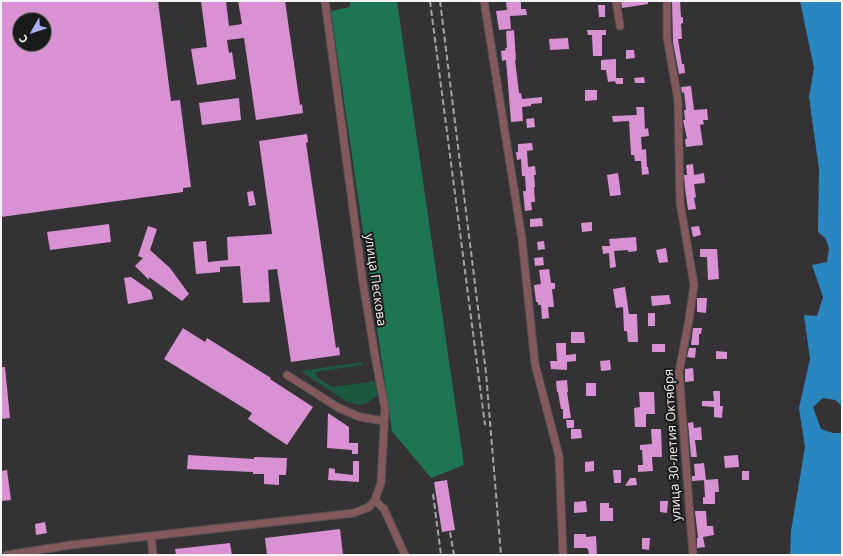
<!DOCTYPE html>
<meta charset="utf-8">
<style>
body{margin:0}
#map{position:relative;width:843px;height:556px;overflow:hidden;background:#343234;font-family:"Open Sans",sans-serif}
canvas{display:block}
.frame{position:absolute;inset:0;border:2px solid #f5f4f6;pointer-events:none}
.north{position:absolute;left:12px;top:12px;width:40px;height:40px;box-sizing:border-box;background:#1b1a1b;border:1px solid #727173;border-radius:50%;rotate:231deg;font-size:11px;font-weight:700;line-height:16px;text-align:center;color:#f5f4f6}
.north::after{content:'';display:block;margin:auto;width:14px;height:18px;background:#a8b0fc;clip-path:polygon(50% 0,100% 100%,50% 72%,0 100%)}
</style>
<div id="map">
<canvas width="843" height="556"></canvas>
<div class="frame"></div>
<div class="north">С</div>
</div>
<script>
const ctx = document.querySelector('canvas').getContext('2d');
ctx.lineJoin = 'round';
function fill(path, color) {
  ctx.fillStyle = color;
  ctx.fill(path, 'evenodd');
}
function poly(rows) {
  const path = new Path2D();
  for (const r of rows) {
    path.moveTo(r[0], r[1]);
    for (let i = 2; i < r.length; i += 2) path.lineTo(r[i], r[i + 1]);
  }
  return path;
}
function stroke(path, color, width, dash) {
  ctx.strokeStyle = color;
  ctx.lineWidth = width;
  ctx.lineCap = dash ? 'butt' : 'round';
  ctx.setLineDash(dash || []);
  ctx.stroke(path);
}
function write(font, color, halo, rows, align = 'center') {
  ctx.font = font + ' "Open Sans",sans-serif';
  ctx.lineWidth = 4;
  ctx.setLineDash([]);
  ctx.textBaseline = 'middle';
  ctx.strokeStyle = halo;
  ctx.fillStyle = color;
  for (const [text, x, y, turn = 0] of rows) {
    ctx.save();
    ctx.translate(x, y);
    ctx.rotate((+turn || 0) * Math.PI / 180);
    ctx.textAlign = isNaN(turn) ? turn : align;
    if (halo) ctx.strokeText(text, 0, 0);
    ctx.fillText(text, 0, 0);
    ctx.restore();
  }
}
const green = poly([
 [362,362,362,365,316,372,317,377,332,387,375,381,378,383,379,388,376,397,367,403,358,405,346,401,300,371]
]);
const forest = poly([
 [350,1,397,1,464,465,431,478,392,431,331,11,350,7]
]);
const water = poly([
 [800,1,842,1,842,406,835,400,823,398,813,407,821,429,833,433,842,433,842,555,790,555,791,531,805,447,799,408,810,359,804,315,817,316,823,297,812,265,827,262,829,248,825,238,818,232,819,169,809,97,814,68]
]);
const building = poly([
 [1,1,158,1,171,101,180,100,191,187,183,188,183,192,1,217],
 [20,20,44,20,44,44,20,44],
 [201,1,226,1,229,26,242,24,238,1,285,1,300,105,302,104,303,113,256,120,244,38,227,40,229,53,232,52,236,79,197,85,191,49,207,47],
 [506,1,521,1,521,9,526,9,527,15,510,16,511,29,499,30,496,11,507,10],
 [621,1,648,1,648,4,622,8],
 [672,1,680,1,681,17,683,17,683,23,681,24,682,39,678,39,682,64,684,64,685,73,679,74,673,42],
 [598,5,605,5,605,17,599,17],
 [514,30,516,60,515,60,519,93,521,93,522,99,542,97,542,103,531,104,531,106,522,107,523,121,511,122,506,60,502,61,501,51,506,50,505,48,507,48,506,31],
 [587,30,606,30,606,35,602,35,602,56,593,56,592,35,588,35],
 [568,38,569,49,550,50,549,39],
 [626,50,634,50,635,58,626,59],
 [616,59,616,78,623,78,623,84,616,84,615,81,608,82,606,70,601,70,601,60],
 [644,77,645,83,635,83,634,78],
 [691,86,694,110,707,109,708,120,703,120,704,124,700,125,703,145,686,147,685,139,687,139,683,120,685,120,684,110,686,110,684,92,682,93,681,87],
 [585,90,597,90,597,100,585,101],
 [239,98,241,120,202,125,199,103],
 [636,107,644,107,645,129,648,128,649,136,641,137,642,150,646,149,647,167,648,167,649,174,642,175,641,161,635,161,634,155,631,155,629,121,613,122,612,116,637,115],
 [534,118,535,127,527,128,526,119],
 [307,134,308,142,306,143,336,348,339,347,340,355,291,362,277,269,268,270,270,302,243,303,240,266,220,267,220,272,196,274,193,242,206,241,208,262,228,260,227,237,272,234,259,141],
 [532,143,533,150,527,151,528,167,535,166,536,175,534,175,535,187,534,187,535,202,531,202,532,210,525,211,523,191,526,191,525,176,522,176,521,159,517,160,516,152,518,152,518,144],
 [693,164,694,175,704,173,705,183,694,184,696,197,694,198,696,209,688,210,685,188,684,175,687,175,686,165],
 [618,173,621,195,610,196,607,175],
 [253,191,256,205,249,206,247,192],
 [542,218,543,226,530,227,530,219],
 [592,222,592,231,582,232,581,223],
 [109,224,111,242,50,250,47,232],
 [148,226,157,229,150,250,170,268,189,294,182,301,149,277,149,280,135,266,143,258,138,256],
 [699,226,701,235,693,237,691,227],
 [636,237,637,251,628,252,628,250,614,251,616,267,610,268,609,253,603,254,602,246,610,246,609,239],
 [544,241,545,249,538,250,537,242],
 [666,248,668,262,659,263,656,250],
 [700,249,717,249,719,279,708,280,707,257,700,257],
 [543,257,544,265,535,266,534,258],
 [549,269,551,283,555,283,555,289,552,289,554,307,548,307,549,318,542,319,541,305,538,305,538,302,536,302,534,285,541,284,539,270],
 [131,277,151,291,153,299,128,304,124,278],
 [625,287,629,314,637,314,638,342,628,342,627,331,624,331,623,307,616,308,613,289],
 [669,295,671,304,652,306,651,296],
 [697,298,707,298,706,313,697,312],
 [648,313,655,313,655,326,648,326],
 [183,328,205,342,207,338,271,378,270,379,313,407,287,445,248,419,252,413,164,359],
 [693,328,702,328,701,334,699,334,699,345,691,345],
 [571,332,584,332,585,343,571,343],
 [556,343,566,343,566,355,576,354,576,361,567,362,567,370,551,369,550,361,557,361],
 [652,344,665,344,665,352,652,352],
 [689,348,696,348,695,358,687,357],
 [716,351,727,352,727,359,716,359],
 [610,360,611,370,601,371,600,361],
 [1,367,5,367,10,418,1,419],
 [693,368,694,381,685,382,685,369],
 [567,380,568,392,567,392,571,418,563,419,563,409,561,409,558,392,557,392,556,381],
 [586,383,596,383,596,396,586,396],
 [713,391,720,391,720,406,723,406,722,418,714,417,714,407,702,406,702,401,714,401],
 [639,392,654,392,655,414,646,414,646,427,635,427,634,408,640,407],
 [328,413,349,427,349,443,358,443,358,454,352,454,352,450,327,448],
 [566,420,574,420,574,428,567,428],
 [693,422,694,428,701,427,702,440,695,440,697,457,691,457,688,423],
 [571,429,581,429,582,438,571,439],
 [651,429,661,429,662,457,652,457,653,471,638,472,638,465,643,465,642,450,640,450,640,445,652,444],
 [188,455,254,459,254,457,287,458,286,475,279,475,279,485,264,484,264,474,253,474,253,472,187,469],
 [738,455,739,467,725,468,724,456],
 [353,461,359,461,359,482,328,480,329,468,335,469,335,473,353,475],
 [594,461,594,471,585,472,585,462],
 [704,463,706,480,692,481,692,476,695,476,694,464],
 [7,470,11,500,1,501,1,471],
 [613,470,621,470,621,483,614,483],
 [742,471,749,471,749,480,742,480],
 [630,478,636,478,637,485,625,486],
 [718,479,719,492,715,492,715,504,703,504,703,497,705,497,704,480],
 [447,480,455,530,442,532,434,482],
 [586,501,587,512,574,513,574,502],
 [660,501,668,501,667,513,660,512],
 [600,503,609,503,609,508,613,508,613,521,600,521],
 [695,511,706,511,707,526,713,526,714,535,703,537,705,547,697,548,697,538,698,538],
 [45,522,47,533,36,535,35,524],
 [340,529,343,555,267,555,265,538],
 [574,534,586,534,586,537,596,536,597,555,589,555,588,549,587,549,587,548,574,548],
 [642,538,650,538,649,550,642,549],
 [230,543,232,555,176,555,175,549]
]);
const street = poly([
 [325,1,363,283,375,356,385,409,381,483,375,500,384,509,405,555],
 [484,1,522,239,535,364,559,456,563,555],
 [616,1,620,26],
 [667,1,667,37,678,100,680,202,694,285,689,320,679,372,693,555],
 [287,375,339,408,360,417,384,421],
 [151,536,153,555],
 [7,555,71,545,354,513,369,507,375,500]
]);
const rail = poly([
 [430,1,485,425],
 [440,1,486,373,501,555],
 [433,494,441,555],
 [450,532,454,555]
]);
const streetNames = [
 ["улица Пескова",375,280,82],
 ["улица 30-летия Октября",673,445,-93]
];
fill(green, '#1d5941');
fill(forest, '#1e7553');
fill(water, '#2a86bf');
fill(building, '#d891d3');
stroke(street, '#535153', 9);
stroke(street, '#83595b', 7);
stroke(rail, '#a3a2a4', 2, [6, 3]);
write('13px', '#f5f4f6', '#1b1a1b', streetNames);
</script>
